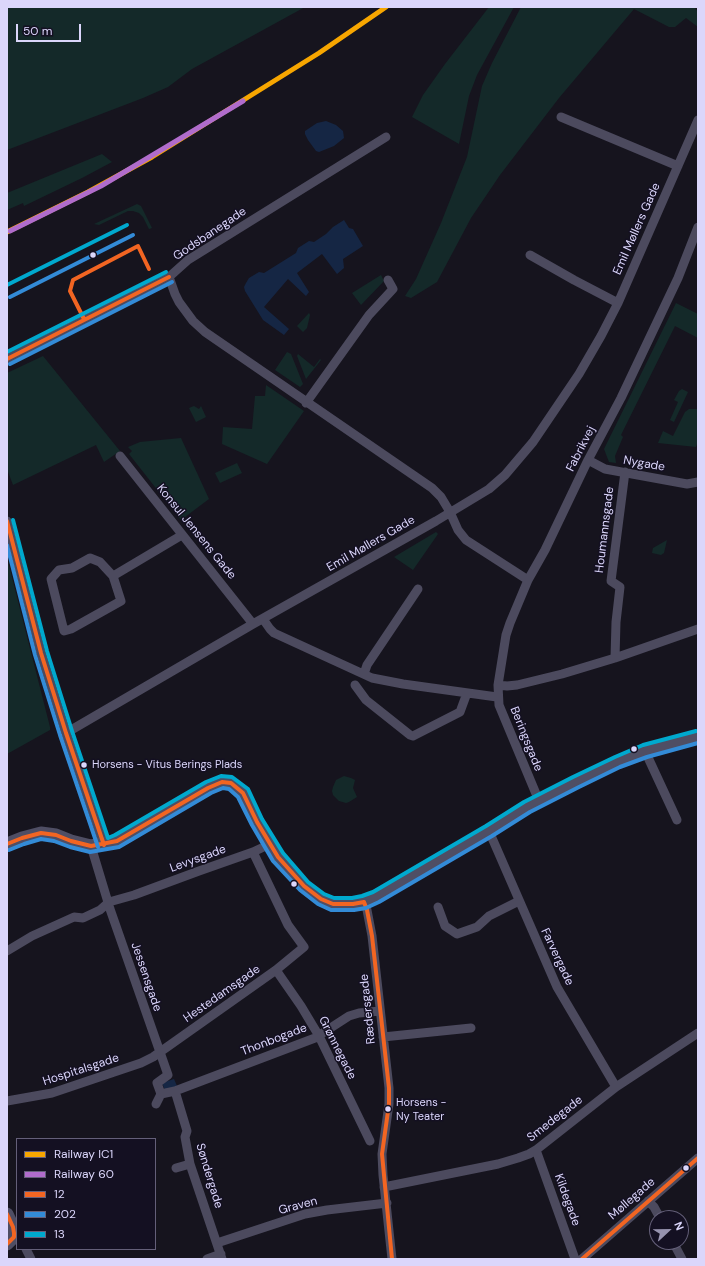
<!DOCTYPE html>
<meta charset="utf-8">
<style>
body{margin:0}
#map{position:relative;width:705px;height:1266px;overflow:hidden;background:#16141e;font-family:"DM Sans",sans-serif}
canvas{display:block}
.frame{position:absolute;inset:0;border:8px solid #dbd6fb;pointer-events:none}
.legend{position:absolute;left:16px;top:1138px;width:140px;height:112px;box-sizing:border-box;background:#141022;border:1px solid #645f79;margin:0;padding:5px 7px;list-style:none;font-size:12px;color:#dbd6fb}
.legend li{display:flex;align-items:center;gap:8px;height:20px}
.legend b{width:20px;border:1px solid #645f79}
.north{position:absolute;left:649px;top:1210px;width:40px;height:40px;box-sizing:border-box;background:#141022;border:1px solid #645f79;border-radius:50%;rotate:68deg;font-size:11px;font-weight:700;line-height:16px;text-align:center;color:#dbd6fb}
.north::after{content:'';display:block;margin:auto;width:14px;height:18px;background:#9692ae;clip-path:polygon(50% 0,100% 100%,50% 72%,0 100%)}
.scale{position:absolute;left:16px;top:24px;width:65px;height:18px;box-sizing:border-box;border:2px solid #dbd6fb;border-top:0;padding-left:5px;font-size:12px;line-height:14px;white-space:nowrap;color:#dbd6fb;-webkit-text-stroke:3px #141022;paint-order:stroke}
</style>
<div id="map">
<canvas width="705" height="1266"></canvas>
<div class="frame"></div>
<ul class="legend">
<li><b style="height:5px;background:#f7a600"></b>Railway IC1</li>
<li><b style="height:5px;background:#b06ccc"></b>Railway 60</li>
<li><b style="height:5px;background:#f26522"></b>12</li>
<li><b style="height:5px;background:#338bd7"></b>202</li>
<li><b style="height:5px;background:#00a9ce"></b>13</li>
</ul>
<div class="north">N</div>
<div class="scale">50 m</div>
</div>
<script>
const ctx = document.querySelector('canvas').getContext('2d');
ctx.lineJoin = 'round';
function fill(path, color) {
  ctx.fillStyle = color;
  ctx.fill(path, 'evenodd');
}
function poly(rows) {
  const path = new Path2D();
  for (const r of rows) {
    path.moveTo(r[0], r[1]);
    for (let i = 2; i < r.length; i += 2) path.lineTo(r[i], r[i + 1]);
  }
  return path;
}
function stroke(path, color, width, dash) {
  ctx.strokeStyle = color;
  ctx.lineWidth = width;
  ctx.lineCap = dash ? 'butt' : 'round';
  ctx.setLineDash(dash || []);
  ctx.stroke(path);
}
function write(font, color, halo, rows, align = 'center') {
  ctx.font = font + ' "DM Sans",sans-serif';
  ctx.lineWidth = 3;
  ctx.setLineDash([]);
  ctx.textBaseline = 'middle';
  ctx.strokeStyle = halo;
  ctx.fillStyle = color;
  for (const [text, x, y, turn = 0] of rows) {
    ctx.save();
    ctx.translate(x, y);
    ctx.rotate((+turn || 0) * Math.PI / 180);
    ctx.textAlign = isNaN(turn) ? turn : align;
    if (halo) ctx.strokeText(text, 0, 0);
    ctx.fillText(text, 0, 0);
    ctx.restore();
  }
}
const green = poly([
 [7,7,305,7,192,69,168,87,143,98,7,150],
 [489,7,514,7,477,75,469,96,459,144,412,117,423,95,445,64],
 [521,7,694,7,698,12,698,27,686,18,675,27,669,27,634,9,559,98,500,175,471,218,437,282,411,298,405,296,416,279,441,223,467,157,482,86,492,63],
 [102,154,112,162,82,178,24,206,23,203,7,210,7,193],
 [137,204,141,206,152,228,149,229,143,217,139,213,133,211,128,211,99,225,94,224],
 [381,275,384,281,361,305,352,293],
 [676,303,698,314,698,338,675,326,621,435,623,437,615,456,616,463,609,462,604,449],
 [309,313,310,315,307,328,303,332,297,326],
 [287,352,291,354,303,384,300,387,275,370],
 [298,354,314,367,320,359,321,360,306,379,297,356],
 [43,356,120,451,104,462,96,445,13,485,7,469,7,373],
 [266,385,304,411,267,464,222,444,223,427,252,429,255,396,265,396],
 [682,389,688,392,674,422,670,420,678,402,674,400,679,391],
 [194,406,199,409,201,406,206,417,196,422,189,408],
 [689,409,698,409,698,441,696,447,658,443,663,431,673,436,685,412],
 [181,438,209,499,181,520,129,454,132,451,128,447,140,442],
 [237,463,242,473,220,483,215,473],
 [436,532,438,534,413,570,394,557],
 [667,540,664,553,661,555,652,553,653,548],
 [7,558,50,727,50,730,7,754],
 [344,776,351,778,355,780,353,788,357,797,349,802,346,803,339,801,333,795,332,791,333,787,336,780]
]);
const water = poly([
 [326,121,336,125,343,131,344,138,334,146,319,152,316,151,308,140,305,134,305,131,317,123],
 [344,220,349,228,353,229,363,246,343,259,344,268,337,274,322,254,297,273,309,292,306,296,288,279,264,307,289,329,284,335,263,320,245,291,244,287,246,283,249,278,259,272,264,273,296,253,298,248,309,241,314,242,326,234,333,227],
 [174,1079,177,1086,165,1090,162,1083]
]);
const street = poly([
 [561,117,678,166],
 [530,255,574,280,618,303],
 [169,277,175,294,179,302,193,321,205,332,432,488,441,497,450,512,458,530,466,540,528,580],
 [7,359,169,277,188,260,386,137],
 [306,403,369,315,393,289,388,280],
 [120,456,253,624],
 [588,460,605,469,687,484,698,482],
 [7,521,41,653,66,733,104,845],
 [113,576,100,562,90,558,72,568,59,570,51,579,64,631,71,629,121,601,113,576,182,535],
 [263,619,270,629,274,633,372,678,403,684,497,697],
 [615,658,616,622,620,587,611,581,625,472],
 [364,674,367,665,418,589],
 [355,685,366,700,410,735,413,736,460,712,467,693],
 [498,685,507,686,517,685,562,674,615,658,698,629],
 [66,733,253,624,436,521,489,489,505,475,533,442,579,374,601,336,618,303,698,120],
 [645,751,677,820],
 [539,801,499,705,498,685,506,635,510,623,528,580,545,550,588,460,621,398,678,278,698,227],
 [489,831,557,987,616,1087],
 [91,846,110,909,168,1075,157,1083,161,1094,175,1091,187,1131,185,1137,190,1164,222,1259],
 [364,902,367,910,372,936,389,1088,389,1104,382,1154,383,1175,392,1259],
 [438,907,445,926,457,934,477,927,489,916,519,901],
 [7,951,32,936,74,917,83,918,100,910,109,902,134,895,199,871,253,852,270,844],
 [276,970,301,1006,319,1036,370,1141],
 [383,1037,471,1028],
 [175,1091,315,1038,349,1016,359,1013,380,1011],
 [7,1101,52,1093,141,1063,153,1057,276,970,304,947,288,925,253,852],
 [156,1104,161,1094],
 [536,1150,575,1259],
 [176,1168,190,1164],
 [384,1187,498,1164,518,1158,529,1154,536,1150,616,1087,698,1033],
 [648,1201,654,1207,660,1218],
 [673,1242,682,1259],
 [217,1243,305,1214,327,1210,387,1203],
 [26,1249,31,1259],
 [207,1259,221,1254],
 [582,1259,698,1158]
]);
const secondary = poly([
 [7,844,22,838,41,833,56,835,71,841,91,846,117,841,208,788,222,782,231,783,239,789,243,793,257,822,278,857,304,886,321,899,333,904,353,904,364,902,376,897,489,831,527,807,576,782,618,762,645,751,698,737],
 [7,1214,13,1227,14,1233,14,1237,7,1244]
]);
const bus1 = poly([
 [84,319,70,291,73,280,138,246,149,269],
 [7,359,169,277],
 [7,521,41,653,66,733,104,845],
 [7,844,22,838,41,833,56,835,71,841,91,846,117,841,208,788,222,782,231,783,243,793,257,822,278,857,304,886,321,899,333,904,353,904,364,902,367,910,372,936,389,1088,389,1104,382,1154,392,1259],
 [7,1214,13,1227,14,1233,14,1237,7,1244],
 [582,1259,698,1158]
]);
const bus2 = poly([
 [10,297,133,235],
 [10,364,172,282],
 [7,545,35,655,60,735,98,847],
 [9,850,24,844,41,839,54,841,70,847,90,852,119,847,211,793,223,788,229,789,238,797,252,825,273,861,300,890,318,904,331,910,354,910,366,908,379,902,492,836,530,812,579,787,620,767,647,757,698,743]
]);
const bus3 = poly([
 [7,285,127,225],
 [7,352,166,272],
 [13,520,47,651,72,731,108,838,115,835,206,782,221,776,232,777,248,789,262,819,283,853,308,882,324,894,334,898,352,898,362,896,373,892,486,826,524,802,573,777,615,757,643,745,696,731]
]);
const rail1 = poly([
 [7,232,88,192,152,157,319,53,386,7]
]);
const rail2 = poly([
 [10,231,101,186,243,101]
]);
const markers = [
 [93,255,3.5,"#dbd6fb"],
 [634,749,3.5,"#dbd6fb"],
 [84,765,3.5,"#dbd6fb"],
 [294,884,3.5,"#dbd6fb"],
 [388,1109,3.5,"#dbd6fb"],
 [686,1168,3.5,"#dbd6fb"]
];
const busNames = [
 ["Horsens - Vitus Berings Plads",92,765],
 ["Horsens -",396,1103],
 ["Ny Teater",396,1117]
];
const streetNames = [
 ["Emil Møllers Gade",637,229,-66],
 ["Godsbanegade",210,234,-34],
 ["Fabrikvej",581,449,-63],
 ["Nygade",644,464,10],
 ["Houmannsgade",605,530,-83],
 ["Konsul Jensens Gade",196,532,51],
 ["Emil Møllers Gade",371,544,-30],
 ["Beringsgade",526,739,68],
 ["Levysgade",198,859,-20],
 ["Farvergade",557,957,65],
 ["Jessensgade",146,977,71],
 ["Hestedamsgade",222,994,-35],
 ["Rædersgade",368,1009,-96],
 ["Thonbogade",274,1040,-21],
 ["Grønnegade",337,1048,63],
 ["Hospitalsgade",81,1070,-18],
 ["Smedegade",555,1119,-38],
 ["Søndergade",209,1176,73],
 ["Møllegade",632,1199,-41],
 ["Kildegade",567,1200,70],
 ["Graven",298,1206,-15]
];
fill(green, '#142929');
fill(water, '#152644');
stroke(street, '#4c4a5e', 9);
stroke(secondary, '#4f4e64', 13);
stroke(bus1, '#f26522', 4);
stroke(bus2, '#338bd7', 4);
stroke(bus3, '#00a9ce', 4);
stroke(rail1, '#f7a600', 5);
stroke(rail2, '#b06ccc', 5);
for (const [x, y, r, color] of markers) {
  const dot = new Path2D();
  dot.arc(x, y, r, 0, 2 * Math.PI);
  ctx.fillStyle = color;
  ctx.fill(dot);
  stroke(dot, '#141022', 1.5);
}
write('11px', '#dbd6fb', '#141022', busNames, 'left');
write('12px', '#dbd6fb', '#141022', streetNames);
</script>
